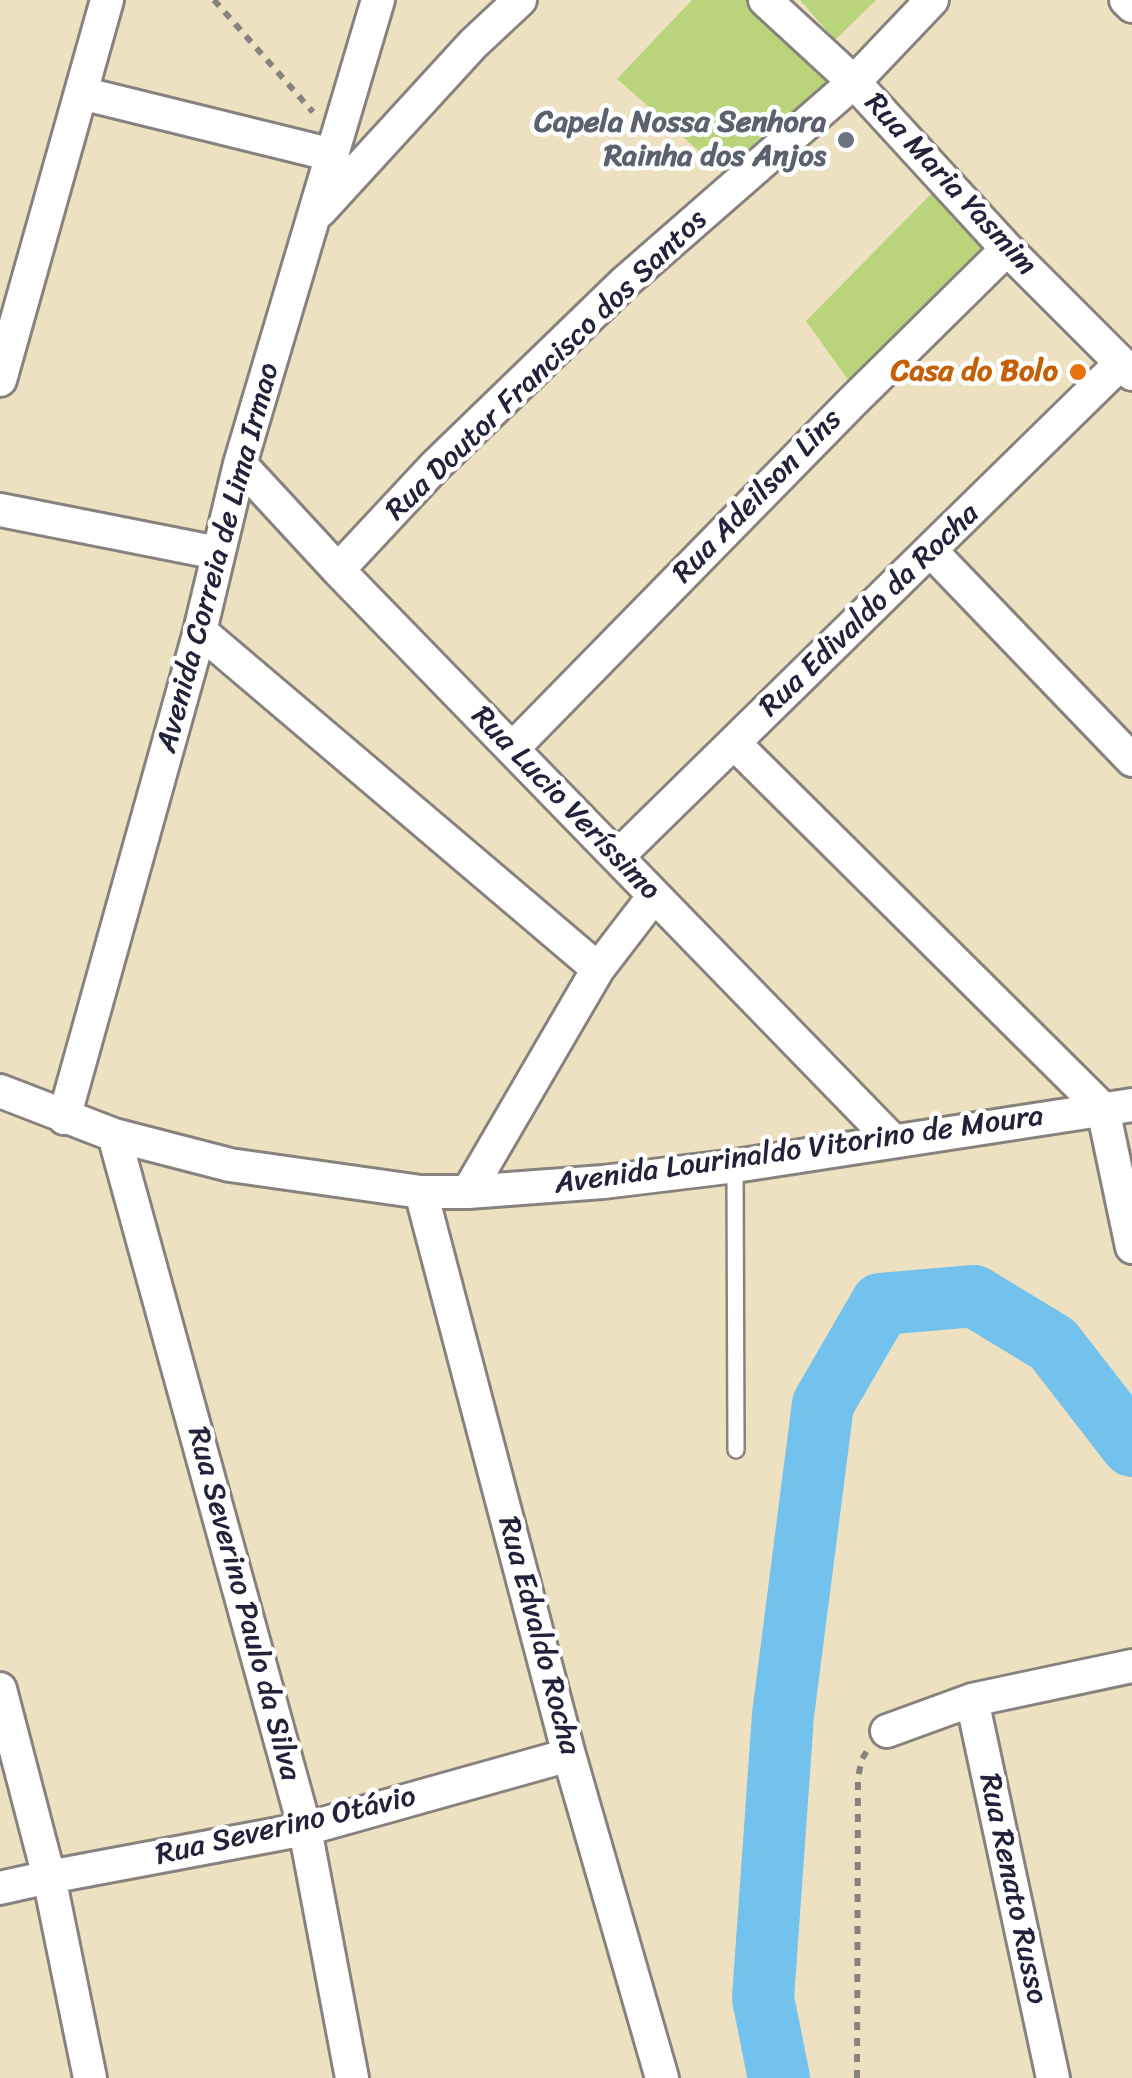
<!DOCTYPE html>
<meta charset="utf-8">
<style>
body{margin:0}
canvas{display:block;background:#eee1c1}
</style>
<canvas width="1132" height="2078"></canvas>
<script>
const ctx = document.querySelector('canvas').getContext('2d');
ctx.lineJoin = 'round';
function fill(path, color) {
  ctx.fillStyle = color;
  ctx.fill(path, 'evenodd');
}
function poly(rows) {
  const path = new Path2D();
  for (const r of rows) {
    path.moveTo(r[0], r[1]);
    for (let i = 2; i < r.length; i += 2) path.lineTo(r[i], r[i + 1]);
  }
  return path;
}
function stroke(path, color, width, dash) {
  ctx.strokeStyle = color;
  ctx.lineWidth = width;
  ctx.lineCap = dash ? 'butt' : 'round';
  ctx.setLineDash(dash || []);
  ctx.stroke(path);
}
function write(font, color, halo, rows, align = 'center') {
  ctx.font = font + ' Sriracha,sans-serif';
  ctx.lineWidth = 9;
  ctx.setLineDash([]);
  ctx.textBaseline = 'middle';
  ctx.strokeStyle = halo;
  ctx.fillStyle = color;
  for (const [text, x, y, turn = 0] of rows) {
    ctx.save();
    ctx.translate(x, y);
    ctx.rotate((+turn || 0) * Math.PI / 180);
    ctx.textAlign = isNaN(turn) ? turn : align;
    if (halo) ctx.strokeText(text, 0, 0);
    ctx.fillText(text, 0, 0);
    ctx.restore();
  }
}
const green = poly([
 [692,0,746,0,832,82,723,172,617,79],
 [800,0,876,0,835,40],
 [936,189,991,249,854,388,806,321]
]);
const river = poly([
 [779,2078,763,1998,783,1715,823,1404,881,1304,974,1296,1053,1344,1132,1446]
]);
const path = poly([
 [214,0,313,112],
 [857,2078,858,1777,862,1759,867,1751]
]);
const lane = poly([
 [735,1166,736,1450]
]);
const street = poly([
 [765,0,854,82,1007,249,1132,374],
 [1126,0,1132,6],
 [81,93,333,155],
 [320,211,473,44,520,0],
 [0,380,107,0],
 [240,464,338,570,893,1141],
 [0,510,218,553],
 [931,551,1132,760],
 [338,570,435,466,625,282,854,82,932,0],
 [200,631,598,969],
 [734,743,1103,1109],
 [512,749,851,403,1007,249],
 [617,857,1121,363],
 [0,1091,114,1135,230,1165,421,1192,468,1192,603,1182,735,1166,1132,1105],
 [1103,1109,1132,1247],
 [64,1118,200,631,240,464,378,0],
 [114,1135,305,1829,352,2078],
 [421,1192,569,1755,662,2078],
 [468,1192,598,969,654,896],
 [0,1689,49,1877,90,2078],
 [972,1700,1053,2078],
 [887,1731,972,1700,1132,1666],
 [0,1888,49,1877,305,1829,569,1755]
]);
const markers = [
 [846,140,10,"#6b7280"],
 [1078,372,10,"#e8710a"]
];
const worshipNames = [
 ["Capela Nossa Senhora",826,123],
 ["Rainha dos Anjos",826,157]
];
const streetNames = [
 ["Rua Maria Yasmim",950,185,47],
 ["Rua Doutor Francisco dos Santos",547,366,-44],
 ["Rua Adeilson Lins",758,497,-46],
 ["Avenida Correia de Lima Irmao",219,558,-75],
 ["Rua Edivaldo da Rocha",870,611,-44],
 ["Rua Lucio Veríssimo",565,804,46],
 ["Avenida Lourinaldo Vitorino de Moura",799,1151,-8],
 ["Rua Severino Paulo da Silva",243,1604,75],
 ["Rua Edvaldo Rocha",538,1636,75],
 ["Rua Severino Otávio",286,1827,-13],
 ["Rua Renato Russo",1012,1889,78]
];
const foodNames = [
 ["Casa do Bolo",1058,372]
];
fill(green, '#b9d47a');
stroke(river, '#72c2ed', 62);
stroke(lane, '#88827e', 20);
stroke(street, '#88827e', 38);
stroke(path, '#88827e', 6, [8, 8]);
stroke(lane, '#fff', 15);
stroke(street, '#fff', 32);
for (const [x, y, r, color] of markers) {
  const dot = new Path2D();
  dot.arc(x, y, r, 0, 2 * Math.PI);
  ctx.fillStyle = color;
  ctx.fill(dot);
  stroke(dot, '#fff', 4);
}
write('bold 30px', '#5b616d', '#fff', worshipNames, 'right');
write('30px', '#22223b', '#fff', streetNames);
write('bold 30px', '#c56008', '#fff', foodNames, 'right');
</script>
